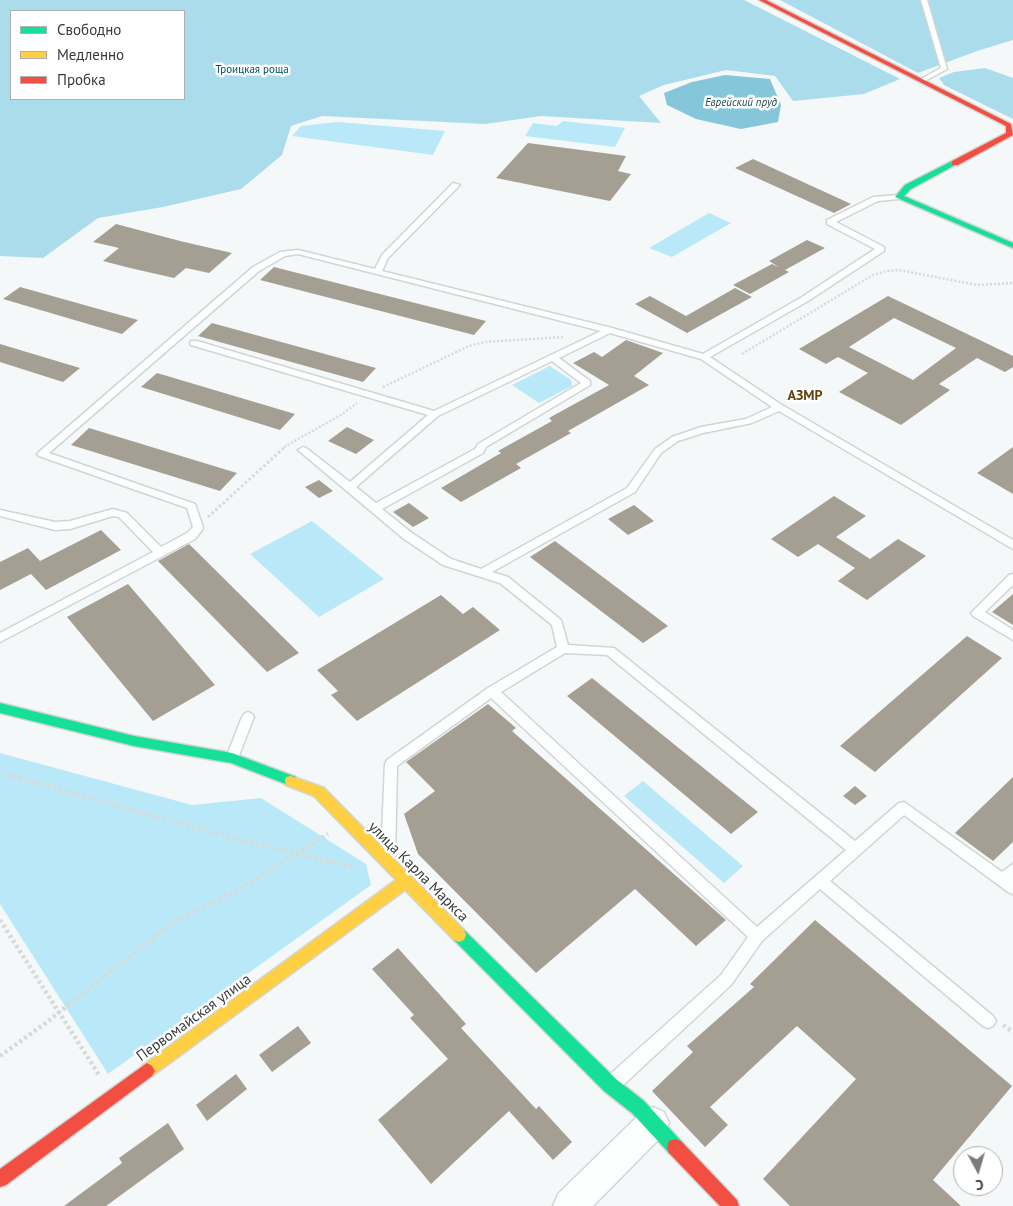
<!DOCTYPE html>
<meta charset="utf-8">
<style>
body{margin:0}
#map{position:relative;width:1013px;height:1206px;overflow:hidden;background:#f4f8f9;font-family:"PT Sans",sans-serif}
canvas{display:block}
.legend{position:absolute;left:10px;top:10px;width:175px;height:90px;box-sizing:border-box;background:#fff;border:1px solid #afb0b0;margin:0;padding:6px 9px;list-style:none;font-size:15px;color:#373a3a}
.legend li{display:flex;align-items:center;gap:10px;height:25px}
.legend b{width:25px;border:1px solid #afb0b0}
.north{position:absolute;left:953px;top:1146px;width:50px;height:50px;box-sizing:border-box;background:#fff;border:1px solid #afb0b0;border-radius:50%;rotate:174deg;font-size:14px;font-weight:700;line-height:20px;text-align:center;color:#373a3a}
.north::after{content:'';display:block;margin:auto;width:18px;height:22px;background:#797c7d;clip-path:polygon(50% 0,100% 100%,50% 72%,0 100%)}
</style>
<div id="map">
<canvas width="1013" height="1206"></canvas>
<ul class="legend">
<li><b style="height:6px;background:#16e098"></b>Свободно</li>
<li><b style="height:6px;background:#ffcf43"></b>Медленно</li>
<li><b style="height:6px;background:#f24e42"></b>Пробка</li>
</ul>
<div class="north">С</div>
</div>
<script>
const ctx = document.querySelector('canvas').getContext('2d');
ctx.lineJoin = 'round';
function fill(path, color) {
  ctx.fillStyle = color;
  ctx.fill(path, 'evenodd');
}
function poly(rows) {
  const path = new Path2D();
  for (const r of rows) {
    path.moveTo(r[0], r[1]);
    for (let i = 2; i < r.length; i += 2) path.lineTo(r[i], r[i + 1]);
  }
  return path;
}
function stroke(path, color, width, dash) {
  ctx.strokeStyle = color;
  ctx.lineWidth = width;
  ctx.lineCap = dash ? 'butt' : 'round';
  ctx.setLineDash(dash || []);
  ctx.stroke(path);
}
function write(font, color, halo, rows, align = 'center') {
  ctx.font = font + ' "PT Sans",sans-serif';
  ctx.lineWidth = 5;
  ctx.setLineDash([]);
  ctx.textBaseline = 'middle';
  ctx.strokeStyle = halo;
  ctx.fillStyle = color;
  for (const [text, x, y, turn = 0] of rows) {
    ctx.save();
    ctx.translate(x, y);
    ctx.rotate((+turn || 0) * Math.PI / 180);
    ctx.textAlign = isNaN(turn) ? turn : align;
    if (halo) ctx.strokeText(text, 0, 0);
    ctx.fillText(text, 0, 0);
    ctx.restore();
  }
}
const green = poly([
 [563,121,625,128,615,147,525,136,533,123,557,126],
 [338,122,445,131,433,155,292,136,301,126],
 [709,213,731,223,672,257,649,248],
 [550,366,571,380,572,386,539,403,512,385],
 [312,521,384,579,319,617,250,554],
 [0,753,192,805,261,798,366,864,371,885,108,1074,0,904],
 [643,781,743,866,724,883,624,796]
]);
const forest = poly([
 [0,0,744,0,900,79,864,94,793,101,775,76,726,70,664,85,639,96,661,123,541,116,485,124,322,116,291,126,282,155,241,189,163,207,98,218,43,258,0,256],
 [184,11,184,99,11,99,11,11],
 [780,0,1013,0,1013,40,977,51,918,73],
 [985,68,1013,78,1013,119,944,85,939,78,954,72]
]);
const water = poly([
 [725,75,770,79,781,105,778,122,741,129,696,119,667,105,664,93,692,82]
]);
const building = poly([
 [528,143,626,156,618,171,631,174,610,201,496,178],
 [753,159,851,204,834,213,735,168],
 [116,224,180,241,232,253,209,273,186,268,174,278,130,268,103,261,119,248,93,242],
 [807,240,825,248,785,270,789,272,750,294,733,285,772,264,779,267,769,261],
 [274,267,486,321,474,335,260,280],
 [20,287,138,320,122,334,3,299],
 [735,288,752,297,687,333,635,304,650,296,686,316],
 [888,296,1013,356,1013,367,1005,372,977,358,939,384,950,390,901,425,839,392,868,373,838,357,826,364,799,349],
 [894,318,956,348,913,380,849,347],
 [212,323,376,368,363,382,198,336],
 [626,340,663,353,634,376,649,385,568,431,571,433,516,464,521,468,461,502,441,488,501,453,498,451,552,421,549,418,609,385,573,363,594,352,602,357],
 [0,344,80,368,63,382,0,362],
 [157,373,295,414,280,430,141,387],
 [347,427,374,440,356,454,328,441],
 [89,428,237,473,220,491,71,445],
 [1013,447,1013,494,977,473],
 [319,480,333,491,319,498,305,487],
 [834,496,866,516,836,537,870,559,898,539,926,556,867,600,838,581,855,568,818,544,798,557,771,539],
 [409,503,429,518,413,527,393,512],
 [634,505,654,521,628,535,608,519],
 [101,530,121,550,46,590,31,574,0,590,0,562,28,548,40,561],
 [555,541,668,626,643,643,530,557],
 [189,544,299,653,267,672,158,561],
 [128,584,215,685,153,721,67,617],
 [1013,594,1013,625,992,612],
 [441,595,463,614,473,607,500,630,357,721,331,695,338,691,317,670],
 [967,636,1002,658,875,772,840,746],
 [592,678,758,812,731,834,567,696],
 [488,704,516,728,512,731,726,920,696,946,635,889,536,973,418,854,404,814,435,791,406,762],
 [1013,777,1013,842,993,861,955,833],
 [855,786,867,796,855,805,843,796],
 [815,920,1012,1086,933,1180,961,1206,790,1206,763,1179,856,1079,797,1026,710,1107,728,1125,705,1147,652,1091,693,1052,687,1046,754,987,750,984],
 [398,948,466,1024,461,1028,536,1109,539,1106,572,1142,553,1160,509,1111,431,1184,378,1120,448,1059,410,1018,414,1015,372,969],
 [298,1026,311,1043,272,1072,259,1055],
 [236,1074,247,1089,207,1121,196,1105],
 [168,1123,184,1149,106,1206,64,1206,122,1163,119,1158]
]);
const pathFar2 = poly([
 [742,354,873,275,887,271,899,270,977,285,1013,283],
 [383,387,469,346,485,342,565,337],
 [284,447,341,415,357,403]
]);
const pathFar1 = poly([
 [208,517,286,446],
 [0,772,17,777]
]);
const path = poly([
 [13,776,213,833,356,868],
 [0,920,99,1075],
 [1003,1025,1013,1032],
 [0,1056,47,1022,176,920,238,890,328,834]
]);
const lane = poly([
 [921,0,927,0,947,69,923,82,920,80,921,79,941,68,921,0],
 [453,183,460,185,388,258,382,271,612,328,703,354,802,297,875,249,827,224,827,220,873,197,899,195,903,197,899,199,878,201,836,222,884,247,884,251,808,301,710,357,782,405,1013,540,1013,549,779,411,752,423,703,433,678,441,661,453,635,492,492,572,508,577,561,620,568,645,614,648,855,841,899,803,904,802,1002,872,1013,864,1013,894,1008,892,904,815,830,881,993,1016,996,1021,993,1026,988,1028,983,1026,820,889,762,941,731,985,619,1089,613,1091,607,1089,605,1083,607,1077,721,975,748,937,491,698,397,766,395,857,393,861,388,863,383,861,381,857,385,764,387,760,488,688,557,647,552,625,500,583,443,565,404,539,298,450,303,447,306,448,350,482,428,415,191,345,190,343,191,341,197,341,434,411,601,331,298,254,285,256,259,271,49,453,195,504,203,527,202,530,195,539,0,642,0,633,153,552,119,517,113,516,70,529,55,530,0,516,0,510,55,522,70,521,113,509,127,513,161,547,187,533,193,527,187,508,39,456,37,454,39,452,253,267,280,252,298,250,375,269,382,255,453,183],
 [610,333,701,359,772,407,746,419,701,427,672,437,655,449,627,488,481,569,451,559,412,533,382,509,483,453,486,447,590,385,590,381,559,358,610,333],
 [552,361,581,383,478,444,475,449,376,503,356,487,438,416,552,361],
 [565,653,607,655,846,850,757,927,501,692,565,653],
 [1013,574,1013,585,985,612,1013,630,1013,640,973,616,971,613,1009,575,1013,574],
 [248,712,252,714,254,717,238,758,236,762,232,763,228,762,226,758,242,717,244,714,248,712]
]);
const street = poly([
 [653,1107,664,1112,669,1123,664,1134,593,1206,553,1206,558,1194,642,1112,653,1107]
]);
const fast = poly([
 [952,161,959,163,911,189,904,196,1013,243,1013,248,895,197,905,185,952,161],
 [0,703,134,736,232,753,296,777,297,781,296,785,291,786,231,763,134,746,0,713,0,703],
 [459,928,464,930,616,1079,644,1101,681,1141,683,1147,681,1153,675,1155,669,1153,632,1113,604,1091,454,940,452,935,454,930,459,928]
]);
const slow = poly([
 [291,776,324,788,464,930,466,935,464,940,459,942,454,940,405,890,152,1076,147,1079,142,1076,139,1071,142,1066,396,880,314,796,286,785,285,781,286,777,291,776]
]);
const jam = poly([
 [759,0,766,0,1011,124,1013,135,958,165,952,165,952,161,1006,133,1006,126,759,0],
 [147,1063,152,1066,155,1071,152,1076,6,1185,0,1187,0,1169,147,1063],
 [675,1139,681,1141,737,1200,739,1206,720,1206,669,1153,667,1147,669,1141,675,1139]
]);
const farParknames = [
 ["Троицкая роща",252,70]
];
const farWaternames = [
 ["Еврейский пруд",741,103]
];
const neighbourhoodNames = [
 ["АЗМР",805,396]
];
const nearStreetnames = [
 ["улица Карла Маркса",418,872,45],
 ["Первомайская улица",194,1018,-36]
];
fill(green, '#b9e9f8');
fill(forest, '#aadcec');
fill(water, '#86c6da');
fill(building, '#a59f93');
stroke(lane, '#d2d5d6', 3);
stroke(street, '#d2d5d6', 3);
stroke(fast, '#d2d5d6', 3);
stroke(slow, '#d2d5d6', 3);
stroke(jam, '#d2d5d6', 3);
stroke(pathFar2, '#d8d9d9', 2.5, [2, 2]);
stroke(pathFar1, '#d8d9d9', 3, [2.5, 2.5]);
stroke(path, '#d8d9d9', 4.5, [3, 3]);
fill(lane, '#fdfefe');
fill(street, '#fdfefe');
fill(fast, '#16e098');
fill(slow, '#ffcf43');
fill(jam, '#f24e42');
write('11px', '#005165', '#fff', farParknames);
write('italic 11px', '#1e4653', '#fff', farWaternames);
write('bold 14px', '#63430b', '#fff', neighbourhoodNames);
write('15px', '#373a3a', '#fff', nearStreetnames);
</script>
